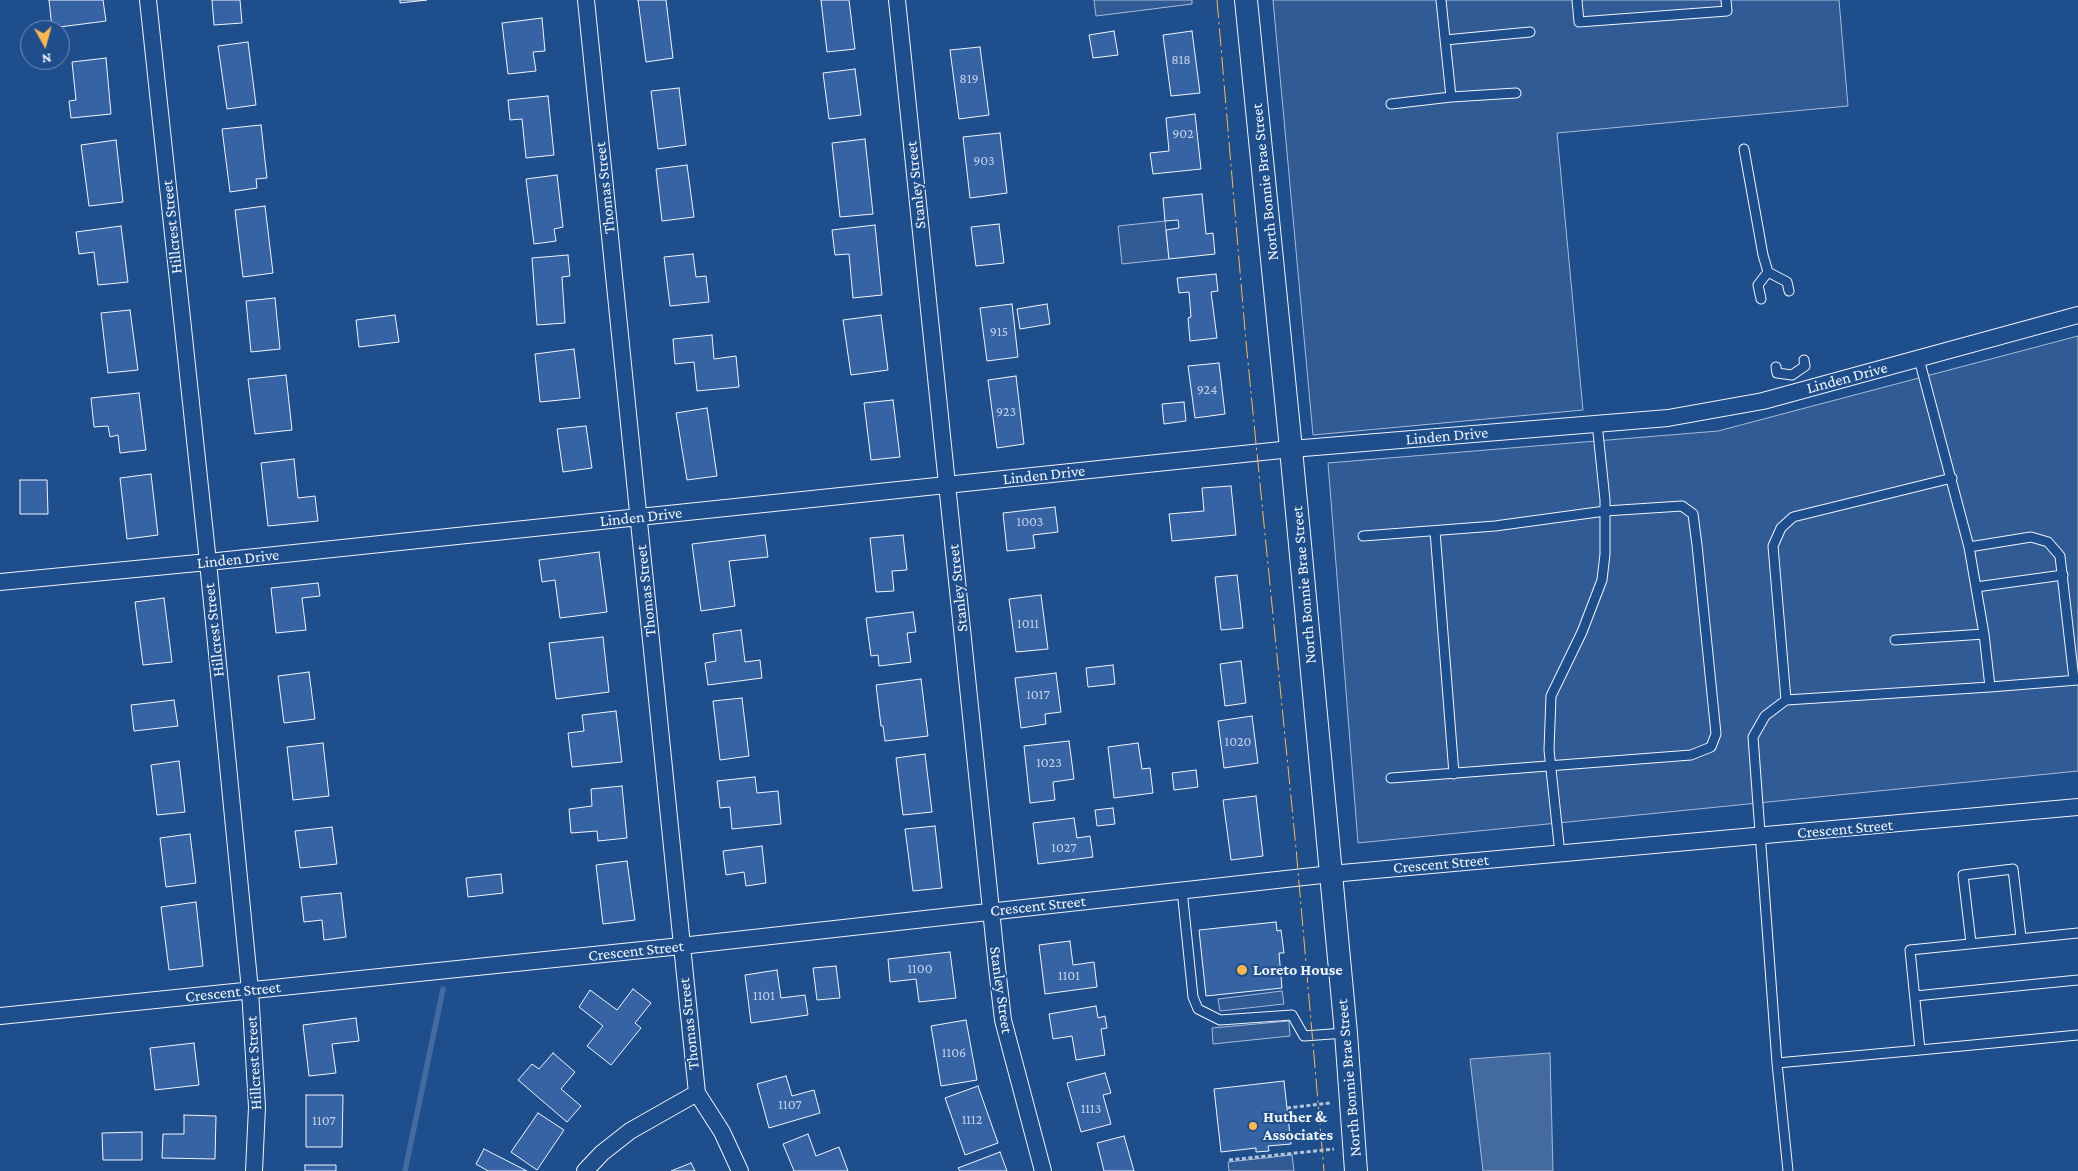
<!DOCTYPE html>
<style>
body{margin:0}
#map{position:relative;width:2078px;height:1171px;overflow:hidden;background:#1f4e8c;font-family:"Crimson Pro",serif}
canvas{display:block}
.north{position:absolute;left:20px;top:20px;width:50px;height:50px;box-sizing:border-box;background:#1f4e8c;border:1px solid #7391ba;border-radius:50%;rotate:173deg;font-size:14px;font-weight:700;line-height:20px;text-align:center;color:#f2f6ff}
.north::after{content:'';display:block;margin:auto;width:18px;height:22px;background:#ffb74d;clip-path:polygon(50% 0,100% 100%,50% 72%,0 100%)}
</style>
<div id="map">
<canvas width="2078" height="1171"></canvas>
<div class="north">N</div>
</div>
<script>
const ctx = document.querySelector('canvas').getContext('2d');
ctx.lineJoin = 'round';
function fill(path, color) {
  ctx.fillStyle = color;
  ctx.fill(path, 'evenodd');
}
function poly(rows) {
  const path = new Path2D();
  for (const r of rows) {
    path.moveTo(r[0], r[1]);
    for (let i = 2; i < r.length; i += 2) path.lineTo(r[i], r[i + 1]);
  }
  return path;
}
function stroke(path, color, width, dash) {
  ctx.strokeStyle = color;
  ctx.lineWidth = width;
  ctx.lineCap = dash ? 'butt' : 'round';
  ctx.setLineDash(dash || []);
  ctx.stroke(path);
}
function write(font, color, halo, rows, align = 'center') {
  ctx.font = font + ' "Crimson Pro",serif';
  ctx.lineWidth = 4;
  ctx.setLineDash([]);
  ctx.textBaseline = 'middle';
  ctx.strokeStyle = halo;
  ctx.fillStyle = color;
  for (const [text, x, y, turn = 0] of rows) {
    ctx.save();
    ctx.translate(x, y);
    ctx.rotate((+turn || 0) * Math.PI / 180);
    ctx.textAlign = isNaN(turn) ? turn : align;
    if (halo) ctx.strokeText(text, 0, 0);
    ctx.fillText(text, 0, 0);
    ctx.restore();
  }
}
const built = poly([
 [1094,0,1192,0,1192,4,1096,16,1094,0],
 [1273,0,1839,0,1848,106,1557,133,1583,410,1313,435,1273,0],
 [1165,221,1169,259,1122,264,1118,226,1165,221],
 [2078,336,2078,771,1358,843,1328,463,1718,431,2078,336],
 [1282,991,1284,1004,1220,1011,1218,999,1282,991],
 [1289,1021,1290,1036,1213,1044,1212,1028,1289,1021],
 [1292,1155,1294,1171,1229,1171,1228,1162,1292,1155]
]);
const water = poly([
 [1550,1053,1553,1171,1483,1171,1470,1059,1550,1053]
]);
const stream = poly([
 [405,1171,443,989]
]);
const building = poly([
 [49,0,103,0,106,21,52,28,49,0],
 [212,0,240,0,242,23,214,25,212,0],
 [400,0,427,0,400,3,400,0],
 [638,0,666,0,673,58,646,62,638,0],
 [821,0,849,0,855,49,827,52,821,0],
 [542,18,545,51,533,52,536,71,508,74,502,23,542,18],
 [1114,31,1118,55,1093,58,1089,35,1114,31],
 [1192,31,1200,93,1171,96,1163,35,1192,31],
 [248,42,256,105,227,109,218,46,248,42],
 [980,47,989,115,959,119,950,50,980,47],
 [106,58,111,114,71,118,69,101,76,100,72,62,106,58],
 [855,69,861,115,829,119,823,73,855,69],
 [679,88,686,145,658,149,651,91,679,88],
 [548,96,554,155,526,158,522,119,510,120,508,100,548,96],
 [1195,114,1201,169,1153,174,1150,153,1169,151,1166,118,1195,114],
 [261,125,267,178,256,179,257,188,230,192,222,129,261,125],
 [1000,133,1007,193,970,198,963,137,1000,133],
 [865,139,873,214,840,217,832,143,865,139],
 [116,140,123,202,89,206,81,145,116,140],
 [687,165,694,217,662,221,656,169,687,165],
 [557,175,563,227,554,229,556,241,534,244,526,179,557,175],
 [1202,194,1206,234,1213,233,1215,254,1169,259,1166,230,1179,228,1178,220,1165,221,1163,198,1202,194],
 [265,206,273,273,243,277,235,210,265,206],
 [999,224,1004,263,976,266,971,227,999,224],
 [875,225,882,295,853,298,849,254,835,255,832,230,875,225],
 [121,226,128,282,98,285,94,252,79,254,76,232,121,226],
 [693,254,696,277,706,276,709,302,670,306,664,257,693,254],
 [568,255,570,276,562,277,565,323,537,325,532,258,568,255],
 [1216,274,1218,291,1211,292,1217,338,1190,341,1188,318,1191,317,1189,292,1179,293,1177,278,1216,274],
 [275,298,280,349,251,352,246,301,275,298],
 [1012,304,1018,357,987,361,980,308,1012,304],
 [1047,304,1050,324,1020,329,1017,309,1047,304],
 [130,310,138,370,108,373,101,313,130,310],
 [395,315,399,342,359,347,356,320,395,315],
 [881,315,888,370,851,375,843,320,881,315],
 [712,335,714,359,736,356,739,387,697,391,694,362,675,364,673,339,712,335],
 [574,349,580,398,540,402,535,354,574,349],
 [1219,363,1225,414,1195,418,1188,366,1219,363],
 [286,375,292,430,255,434,248,379,286,375],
 [1016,376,1024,444,997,448,988,380,1016,376],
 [139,393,146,450,120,453,118,435,110,437,108,426,94,427,91,398,139,393],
 [893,400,900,457,871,460,864,403,893,400],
 [1184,402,1186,421,1164,424,1162,404,1184,402],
 [707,408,717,476,687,480,676,413,707,408],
 [586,426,592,468,563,472,557,429,586,426],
 [294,459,298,498,315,496,318,521,268,526,261,463,294,459],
 [151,474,158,535,127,539,120,478,151,474],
 [20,480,47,480,48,514,20,514,20,480],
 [1231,486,1236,535,1172,541,1169,514,1204,511,1202,488,1231,486],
 [1055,507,1058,532,1033,535,1035,548,1007,551,1003,513,1055,507],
 [765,535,768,557,729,561,735,606,701,611,692,544,765,535],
 [903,535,907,570,892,571,894,591,876,592,870,538,903,535],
 [599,552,607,612,560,618,555,580,542,582,539,560,599,552],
 [1237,575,1243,628,1221,630,1215,577,1237,575],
 [318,583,320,596,302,598,306,630,276,633,271,588,318,583],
 [1041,595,1048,649,1016,652,1009,599,1041,595],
 [164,598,172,662,143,665,135,602,164,598],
 [913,612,916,632,907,633,911,662,879,666,878,655,871,656,866,618,913,612],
 [741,630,745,662,760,660,762,678,708,685,705,663,716,661,713,634,741,630],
 [603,637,609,692,556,699,549,643,603,637],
 [1241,661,1246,703,1225,706,1220,664,1241,661],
 [1113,665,1115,684,1088,687,1086,668,1113,665],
 [309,672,315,719,284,723,278,676,309,672],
 [1056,673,1061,712,1045,714,1046,724,1021,728,1015,678,1056,673],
 [921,679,928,736,885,741,883,726,881,726,876,685,921,679],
 [742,698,749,756,720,760,713,701,742,698],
 [174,700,178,726,134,731,131,705,174,700],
 [616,711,622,762,572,767,568,733,584,731,582,715,616,711],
 [1252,716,1258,763,1224,768,1218,721,1252,716],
 [1069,741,1074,779,1053,782,1055,800,1030,803,1024,746,1069,741],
 [323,743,329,796,293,800,287,747,323,743],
 [1138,743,1142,769,1150,768,1153,793,1114,798,1108,747,1138,743],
 [925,754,932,812,903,815,896,758,925,754],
 [179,761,185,812,157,815,151,765,179,761],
 [1196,770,1198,787,1174,790,1172,773,1196,770],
 [755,777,757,793,778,791,781,824,732,829,730,807,720,808,717,781,755,777],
 [622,786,627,838,598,841,597,831,571,833,569,809,592,806,591,789,622,786],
 [1256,796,1263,856,1231,860,1223,800,1256,796],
 [1113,808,1115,824,1097,826,1095,810,1113,808],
 [1074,818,1077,838,1090,836,1093,857,1038,864,1033,823,1074,818],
 [935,826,942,888,913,891,905,829,935,826],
 [332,827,337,864,300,868,295,831,332,827],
 [190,834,196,883,166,887,160,838,190,834],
 [762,846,766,883,746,886,744,872,726,875,723,851,762,846],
 [627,861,635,920,603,924,596,865,627,861],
 [501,874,503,893,468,897,466,878,501,874],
 [341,893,346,937,324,940,322,920,304,922,301,897,341,893],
 [196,902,203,966,169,970,161,907,196,902],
 [1276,922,1277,931,1281,930,1284,953,1279,953,1282,988,1206,996,1199,930,1276,922],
 [1070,941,1073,965,1094,962,1097,987,1045,994,1039,945,1070,941],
 [950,952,956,998,919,1002,916,979,890,982,888,959,950,952],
 [836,966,840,998,817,1000,813,968,836,966],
 [777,970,781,998,805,995,808,1015,751,1023,745,975,777,970],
 [633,989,651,1003,635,1023,641,1028,611,1065,587,1046,603,1026,579,1007,590,990,617,1010,633,989],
 [1096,1006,1098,1018,1105,1016,1107,1028,1101,1029,1105,1055,1076,1060,1072,1036,1053,1039,1049,1014,1096,1006],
 [356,1018,359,1041,332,1044,336,1073,309,1076,303,1025,356,1018],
 [966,1020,977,1080,941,1086,931,1026,966,1020],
 [194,1043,199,1085,155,1090,150,1048,194,1043],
 [553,1053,575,1072,561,1089,581,1106,567,1122,518,1080,532,1064,539,1069,553,1053],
 [1105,1073,1111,1093,1103,1095,1111,1124,1081,1132,1067,1083,1105,1073],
 [786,1076,792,1096,814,1090,820,1113,769,1128,757,1084,786,1076],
 [1284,1081,1291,1144,1268,1146,1269,1151,1256,1152,1256,1148,1221,1152,1214,1089,1284,1081],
 [978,1086,998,1143,965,1155,945,1098,978,1086],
 [306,1095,343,1095,342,1147,306,1147,306,1095],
 [538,1113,564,1130,537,1170,511,1152,538,1113],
 [184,1115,216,1116,215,1159,162,1158,163,1134,184,1134,184,1115],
 [142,1132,142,1160,103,1160,102,1133,142,1132],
 [808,1134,816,1156,839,1147,848,1171,794,1171,783,1144,808,1134],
 [1124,1136,1134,1171,1104,1171,1097,1143,1124,1136],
 [484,1149,527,1171,488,1171,476,1164,484,1149],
 [1000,1152,1007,1171,960,1171,958,1168,1000,1152],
 [691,1163,695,1171,671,1171,691,1163],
 [305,1165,336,1165,336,1171,305,1171,305,1165]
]);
const path = poly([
 [1287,1108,1330,1103],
 [1229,1160,1334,1149]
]);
const lane = poly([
 [1577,0,1579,22,1727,11,1726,0],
 [1445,40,1530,32],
 [1451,97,1516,93],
 [1391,104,1451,97,1441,0],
 [1744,149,1763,255,1768,272,1787,282,1789,291],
 [1761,299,1758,285,1768,272],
 [1919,359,1969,547,1984,634,1990,687,2078,680],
 [1776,367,1777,373,1792,375,1805,366,1804,360],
 [1435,531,1454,774],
 [1363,536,1495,526,1605,511,1682,506,1693,514,1697,545,1716,734,1711,747,1691,755,1391,778],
 [1969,547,2031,537,2048,542,2060,556,2074,680],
 [1976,587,2063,575],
 [1895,640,1984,634],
 [1786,700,1990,687],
 [1560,854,1549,750,1551,696,1582,632,1602,580,1605,554,1605,500,1597,423],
 [1182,890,1193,997,1198,1009,1220,1020,1292,1015,1304,1036,1345,1033],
 [1971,943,1963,875,2013,869,2021,937],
 [1915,996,2078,980],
 [1920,1050,2078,1035],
 [1777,1063,1753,737,1765,716,1786,700,1773,546,1781,528,1793,517,1952,478],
 [1788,1171,1777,1063,1920,1050,1910,950,2078,933]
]);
const street = poly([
 [148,0,208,562,250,990,257,1107,254,1171],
 [586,0,697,1093,722,1132,740,1171],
 [897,0,997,968,1003,1020,1043,1171],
 [0,582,208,562,1291,449,1668,418,1763,401,2078,315],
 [0,1016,681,946,1331,874,2078,807],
 [585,1171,602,1153,630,1131,697,1093]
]);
const secondary = poly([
 [1246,0,1291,449,1346,1033,1356,1171]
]);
const power = poly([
 [1217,0,1246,342,1296,848,1324,1171]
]);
const markers = [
 [1242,970,6,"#ffb74d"],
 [1253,1126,5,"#ffb74d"]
];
const numberNames = [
 ["818",1181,60],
 ["819",969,79],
 ["902",1183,134],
 ["903",984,161],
 ["915",999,332],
 ["924",1207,390],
 ["923",1006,412],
 ["1003",1030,522],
 ["1011",1028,624],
 ["1017",1038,695],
 ["1020",1238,742],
 ["1023",1049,763],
 ["1027",1064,848],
 ["1100",920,969],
 ["1101",1069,976],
 ["1101",764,996],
 ["1106",954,1053],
 ["1107",790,1105],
 ["1113",1091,1109],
 ["1112",972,1120],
 ["1107",324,1121]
];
const streetNames = [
 ["North Bonnie Brae Street",1265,182,-96],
 ["Stanley Street",916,185,-96],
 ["Thomas Street",605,188,-96],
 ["Hillcrest Street",172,227,-96],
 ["Linden Drive",1847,378,-15],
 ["Linden Drive",1447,436,-5],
 ["Linden Drive",1044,475,-6],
 ["Linden Drive",641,517,-6],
 ["Linden Drive",238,559,-6],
 ["North Bonnie Brae Street",1304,585,-95],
 ["Stanley Street",958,588,-96],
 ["Thomas Street",646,591,-96],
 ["Hillcrest Street",214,630,-96],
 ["Crescent Street",1845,829,-5],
 ["Crescent Street",1441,864,-5],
 ["Crescent Street",1038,906,-6],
 ["Crescent Street",636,951,-6],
 ["Stanley Street",1001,990,82],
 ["Crescent Street",233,992,-6],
 ["Thomas Street",689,1024,-96],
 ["Hillcrest Street",254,1063,-93],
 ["North Bonnie Brae Street",1349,1078,-95]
];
const poiNames = [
 ["Loreto House",1253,970],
 ["Huther &",1263,1117],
 ["Associates",1263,1135]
];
fill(built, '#305b95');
stroke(built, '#a8bbd7', 1);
fill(water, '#446ba0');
stroke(water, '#a8bbd7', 1);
stroke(stream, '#446ba0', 5.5);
fill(building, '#3563a3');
stroke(building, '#f2f6ff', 1);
stroke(lane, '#f2f6ff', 11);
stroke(street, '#f2f6ff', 18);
stroke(secondary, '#f2f6ff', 24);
stroke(path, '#b3c4dc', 3, [4, 2.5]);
stroke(lane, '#1f4e8c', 9);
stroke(street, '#1f4e8c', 16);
stroke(secondary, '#1f4e8c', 22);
stroke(power, '#ffb74d', 1, [18, 4, 2.5, 4]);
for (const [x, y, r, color] of markers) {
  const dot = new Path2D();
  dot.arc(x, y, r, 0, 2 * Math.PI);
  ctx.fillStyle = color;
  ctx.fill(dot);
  stroke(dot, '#1f4e8c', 2);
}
write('14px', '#c3d1e8', null, numberNames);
write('16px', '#f2f6ff', '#1f4e8c', streetNames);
write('bold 16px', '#f2f6ff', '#1f4e8c', poiNames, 'left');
</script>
